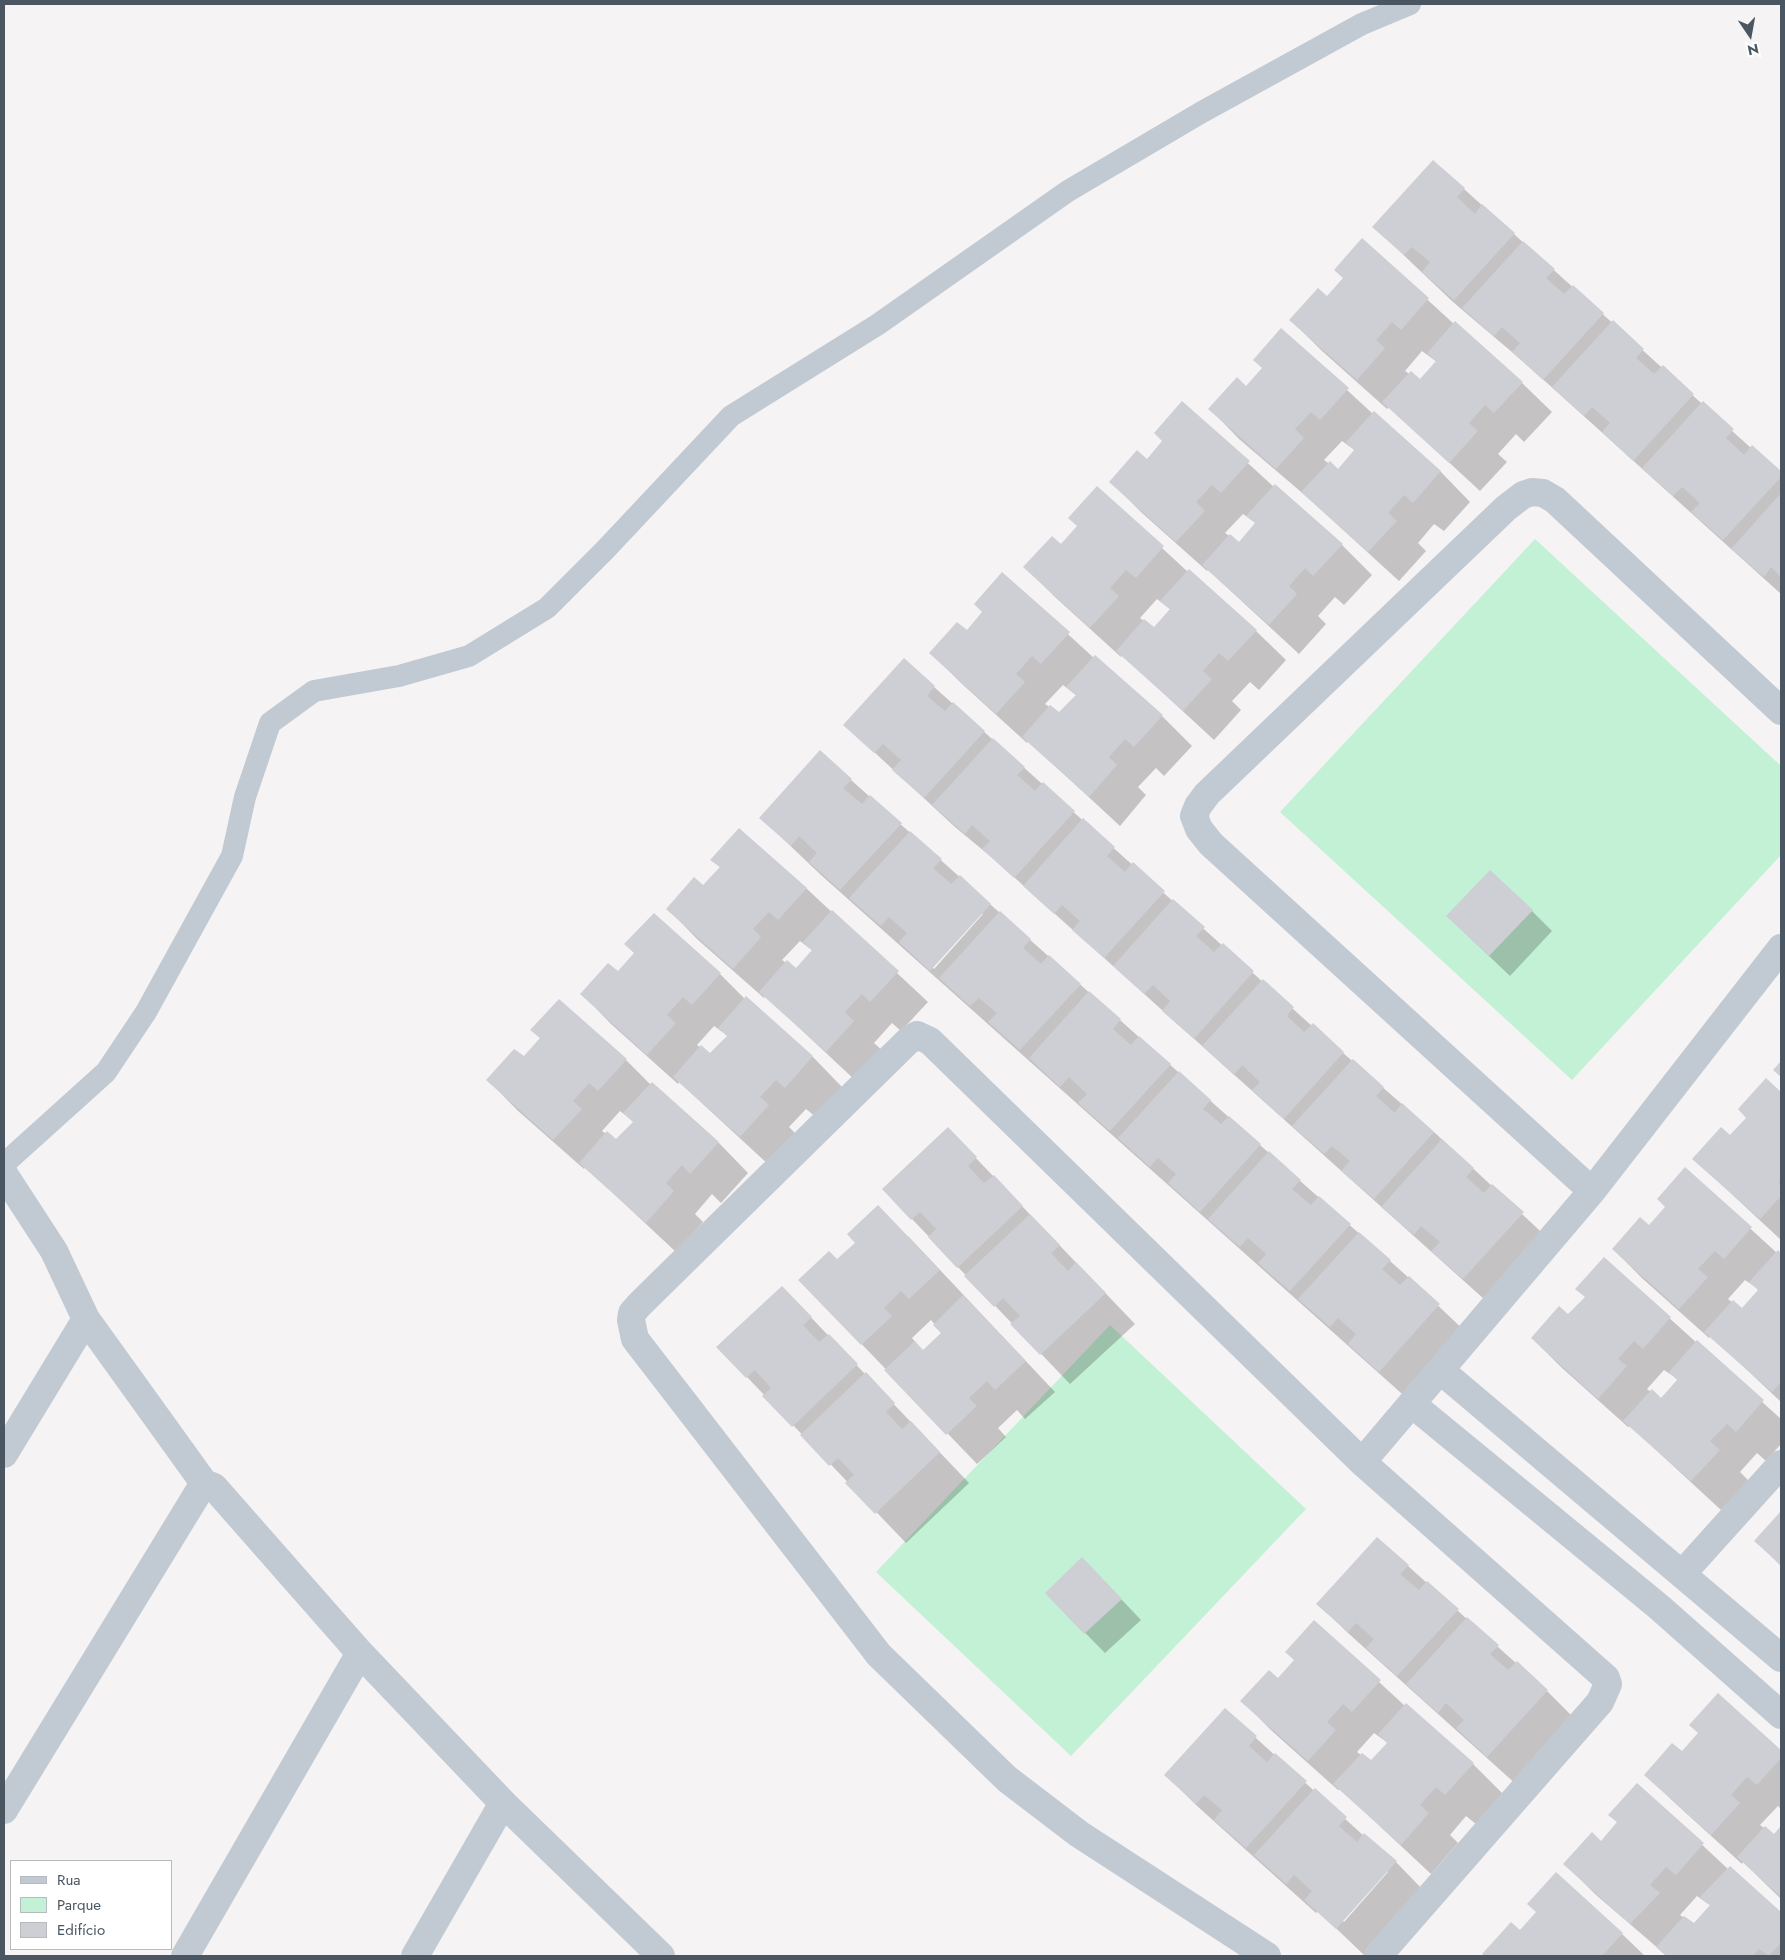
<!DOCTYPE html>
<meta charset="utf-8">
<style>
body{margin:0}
#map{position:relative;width:1785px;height:1960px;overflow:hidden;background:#f5f3f3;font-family:Jost,sans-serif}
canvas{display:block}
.frame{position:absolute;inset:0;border:5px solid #4a5661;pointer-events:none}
.legend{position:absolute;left:10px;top:1860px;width:162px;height:90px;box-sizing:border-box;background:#fff;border:1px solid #b7bbc0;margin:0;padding:6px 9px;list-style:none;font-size:15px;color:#4a5661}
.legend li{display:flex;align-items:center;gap:10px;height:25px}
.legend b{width:25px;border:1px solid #b7bbc0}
.north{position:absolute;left:1725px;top:10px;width:50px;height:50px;-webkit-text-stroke:4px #fff;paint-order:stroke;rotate:168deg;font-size:14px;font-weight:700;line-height:20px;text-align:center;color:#4a5661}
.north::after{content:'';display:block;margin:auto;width:18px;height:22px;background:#4a5661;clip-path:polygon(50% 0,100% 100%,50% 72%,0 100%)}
</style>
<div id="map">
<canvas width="1785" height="1960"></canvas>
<div class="frame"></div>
<ul class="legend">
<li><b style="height:6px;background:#c1cad2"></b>Rua</li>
<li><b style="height:14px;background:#c3f1d5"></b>Parque</li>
<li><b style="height:14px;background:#cdcfd5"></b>Edifício</li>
</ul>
<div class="north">N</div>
</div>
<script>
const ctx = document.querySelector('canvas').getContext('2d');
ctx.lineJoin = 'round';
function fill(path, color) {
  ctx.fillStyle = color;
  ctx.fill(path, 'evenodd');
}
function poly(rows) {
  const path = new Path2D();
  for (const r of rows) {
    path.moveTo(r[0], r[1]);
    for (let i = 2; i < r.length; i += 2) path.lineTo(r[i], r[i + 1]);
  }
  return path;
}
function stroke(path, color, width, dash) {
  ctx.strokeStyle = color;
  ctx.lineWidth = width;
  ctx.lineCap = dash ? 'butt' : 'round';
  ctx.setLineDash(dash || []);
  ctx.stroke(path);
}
const green = poly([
 [1535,539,1781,766,1781,855,1572,1080,1280,812],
 [1110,1325,1306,1509,1071,1756,876,1572]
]);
const shadow = poly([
 [1464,189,1751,448,1781,472,1781,594,1526,364,1453,302,1374,227],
 [1362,240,1454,324,1522,383,1552,412,1524,442,1516,434,1498,454,1507,462,1480,491,1389,407,1387,409,1321,350,1291,320,1327,298,1344,278],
 [1422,351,1437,362,1420,381,1405,371],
 [1282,330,1373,414,1374,413,1441,472,1470,502,1444,531,1434,524,1418,543,1426,551,1399,581,1307,497,1239,439,1210,409,1246,388,1263,368],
 [1342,441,1356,451,1338,470,1324,460],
 [1182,403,1274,487,1342,545,1372,575,1344,605,1335,597,1318,616,1326,624,1299,654,1208,570,1207,571,1141,512,1111,482,1147,461,1164,441],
 [1243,514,1257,524,1240,543,1225,533],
 [1097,488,1188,572,1256,631,1286,660,1259,690,1250,682,1232,701,1241,710,1214,740,1122,655,1121,657,1055,597,1025,567,1061,545,1078,527],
 [1157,599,1171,610,1154,629,1140,618],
 [1002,574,1094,658,1162,716,1192,746,1164,776,1156,768,1138,787,1146,795,1120,826,1028,741,1027,743,961,683,931,653,967,631,984,612],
 [1063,685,1077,696,1060,714,1045,704],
 [904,660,1312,1026,1434,1132,1553,1243,1494,1308,996,861,955,827,845,725],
 [851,780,1409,1278,1469,1335,1410,1401,821,875,761,818],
 [981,913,983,914,934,969,932,967],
 [712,860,806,888,928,1002,901,1031,892,1023,874,1043,883,1051,856,1081,765,996,764,998,697,939,668,909,704,887,721,868],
 [800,941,813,951,796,970,782,960],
 [1532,911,1552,931,1510,976,1468,936],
 [618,972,720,974,745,999,746,998,813,1057,842,1087,816,1117,806,1109,789,1127,798,1136,770,1166,679,1082,678,1084,611,1024,582,994],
 [714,1026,728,1036,710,1055,697,1045],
 [532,1030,626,1060,651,1085,652,1083,719,1143,748,1173,721,1203,712,1194,695,1214,703,1222,676,1252,585,1167,584,1169,517,1110,488,1080,524,1058,541,1039],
 [620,1111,634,1122,616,1141,602,1131],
 [1766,1080,1781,1093,1781,1240,1694,1159,1730,1137,1748,1118],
 [948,1129,1135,1324,1070,1384,912,1219],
 [1685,1169,1777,1253,1778,1252,1781,1255,1781,1402,1711,1336,1709,1338,1643,1279,1613,1249,1649,1227,1667,1207],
 [1745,1280,1760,1290,1742,1310,1728,1299],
 [908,1236,1055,1392,1025,1419,1017,1410,998,1428,1006,1437,977,1464,800,1280,837,1261],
 [931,1320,942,1333,923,1351,912,1338],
 [1604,1259,1781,1419,1781,1444,1766,1461,1757,1453,1740,1472,1749,1481,1721,1510,1630,1426,1628,1427,1562,1368,1532,1338,1568,1316,1586,1298],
 [1664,1370,1679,1380,1661,1400,1647,1389],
 [782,1287,969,1483,906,1543,747,1377],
 [1781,1512,1781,1566,1756,1541],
 [1408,1566,1547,1691,1577,1721,1518,1786,1348,1633,1318,1604],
 [1102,1579,1141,1620,1105,1653,1046,1593],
 [1314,1622,1405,1706,1473,1764,1503,1794,1476,1824,1466,1816,1450,1835,1458,1843,1431,1874,1340,1789,1338,1790,1272,1731,1242,1701,1278,1680,1295,1660],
 [1374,1733,1388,1743,1371,1762,1357,1752],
 [1718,1695,1781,1752,1781,1809,1778,1806,1760,1825,1775,1836,1781,1828,1781,1899,1743,1862,1742,1864,1676,1804,1646,1775,1682,1753,1699,1734],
 [1225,1710,1364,1836,1396,1862,1425,1892,1365,1956,1318,1911,1316,1913,1196,1805,1166,1775],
 [1387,1870,1388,1872,1344,1922,1342,1920],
 [1637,1784,1728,1869,1730,1868,1781,1914,1781,1956,1667,1956,1595,1894,1565,1864,1601,1842,1618,1823,1610,1815],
 [1697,1896,1711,1906,1694,1925,1680,1915],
 [1520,1932,1622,1934,1645,1956,1487,1956,1484,1954]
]);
const building = poly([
 [1433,160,1465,188,1457,197,1475,214,1482,204,1515,233,1454,300,1422,272,1430,262,1412,247,1404,255,1372,227],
 [1362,238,1429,298,1401,330,1392,322,1376,340,1385,348,1357,380,1289,320,1318,288,1327,296,1343,278,1334,270],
 [1523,241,1555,269,1546,278,1564,294,1573,285,1604,313,1543,380,1512,352,1520,343,1502,327,1494,336,1462,308],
 [1613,320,1644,349,1636,358,1654,374,1663,365,1694,394,1633,461,1602,432,1610,423,1592,407,1584,416,1552,387],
 [1455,321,1523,382,1494,413,1485,405,1469,423,1478,431,1449,463,1382,402,1411,371,1420,379,1436,361,1427,353],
 [1281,328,1349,388,1320,420,1311,412,1295,429,1304,438,1276,469,1208,409,1237,377,1246,386,1262,368,1253,360],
 [1182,401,1250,461,1221,493,1212,485,1196,502,1205,511,1176,542,1109,482,1137,450,1147,459,1162,441,1154,433],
 [1703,401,1734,429,1726,438,1744,455,1752,445,1781,471,1781,477,1723,540,1691,512,1700,503,1682,487,1673,496,1642,468],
 [1374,411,1441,471,1413,503,1404,495,1388,513,1397,521,1368,552,1301,492,1330,461,1338,469,1354,450,1346,442],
 [1275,484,1343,544,1313,576,1305,568,1289,586,1297,594,1269,625,1202,565,1230,534,1239,542,1255,523,1246,516],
 [1097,486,1164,546,1136,578,1126,570,1110,588,1119,596,1090,628,1023,567,1052,536,1061,544,1077,526,1068,518],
 [1781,493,1781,577,1771,567,1764,577,1731,549],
 [1189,569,1257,630,1228,661,1219,653,1203,671,1212,679,1183,711,1116,651,1144,619,1154,627,1170,609,1160,601],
 [1002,572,1070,632,1041,664,1032,656,1016,674,1025,682,996,714,929,653,957,622,967,630,982,612,974,604],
 [1095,655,1163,715,1134,747,1125,739,1109,757,1117,765,1089,797,1022,737,1050,705,1059,712,1076,695,1066,687],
 [904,658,935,686,927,696,945,711,953,702,985,731,924,798,892,770,901,760,883,744,874,753,843,725],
 [993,738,1025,767,1017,775,1035,791,1043,782,1075,811,1014,878,982,849,990,841,972,825,965,834,932,805],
 [820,750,852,779,843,788,862,804,870,795,902,823,840,890,809,862,817,853,799,836,791,846,759,818],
 [1083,818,1115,847,1107,856,1125,872,1133,862,1165,891,1104,958,1072,930,1080,921,1062,905,1054,914,1023,886],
 [739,828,807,888,778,920,769,912,753,929,761,937,733,969,666,909,694,877,703,885,720,867,710,860],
 [910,831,942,859,933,868,951,884,960,875,991,904,930,971,899,942,907,933,889,917,881,926,849,898],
 [1490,870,1533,910,1489,956,1446,916],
 [1173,899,1205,927,1196,936,1214,952,1223,943,1254,971,1194,1039,1162,1011,1170,1001,1153,985,1144,994,1113,966],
 [832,910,899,971,870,1002,862,994,845,1012,854,1021,826,1052,759,992,787,960,796,968,812,950,803,942],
 [1000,911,1031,939,1023,948,1041,964,1049,955,1081,984,1020,1050,988,1022,997,1013,979,998,970,1006,939,978],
 [654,913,721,973,692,1005,683,997,667,1015,676,1023,647,1055,580,994,608,963,618,971,634,953,624,944],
 [1263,979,1294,1007,1287,1016,1304,1032,1313,1023,1344,1052,1284,1119,1252,1090,1260,1082,1242,1065,1234,1075,1202,1046],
 [1089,991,1121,1019,1113,1029,1131,1045,1139,1036,1171,1064,1110,1131,1078,1103,1087,1094,1069,1077,1060,1087,1029,1058],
 [746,996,813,1056,785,1088,776,1080,760,1097,769,1105,740,1137,673,1077,701,1045,710,1053,727,1036,718,1028],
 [559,999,627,1059,598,1091,589,1083,573,1101,582,1109,553,1140,486,1080,514,1049,524,1056,540,1038,530,1030],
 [1353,1059,1384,1087,1376,1096,1395,1113,1402,1103,1434,1132,1374,1199,1341,1171,1350,1161,1332,1146,1324,1154,1292,1126],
 [1781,1061,1781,1077,1773,1070],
 [1179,1071,1211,1100,1203,1109,1221,1124,1229,1116,1261,1144,1200,1212,1168,1183,1176,1174,1158,1158,1150,1167,1118,1138],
 [1766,1078,1781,1092,1781,1178,1779,1180,1781,1196,1760,1219,1692,1159,1721,1127,1730,1135,1746,1118,1738,1109],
 [652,1082,719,1142,690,1174,682,1165,666,1183,674,1191,646,1223,579,1163,607,1131,616,1139,633,1122,623,1113],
 [948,1127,977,1157,968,1166,984,1183,994,1175,1023,1206,957,1268,928,1237,936,1229,920,1212,911,1220,882,1189],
 [1442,1139,1474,1168,1466,1177,1484,1193,1492,1184,1524,1212,1463,1279,1431,1251,1440,1242,1421,1226,1414,1235,1381,1207],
 [1269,1151,1301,1180,1292,1189,1311,1205,1319,1196,1351,1224,1290,1291,1258,1263,1266,1254,1248,1238,1240,1247,1208,1219],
 [1685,1167,1752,1227,1724,1259,1715,1251,1698,1269,1708,1277,1679,1309,1612,1249,1640,1217,1649,1225,1665,1207,1657,1199],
 [878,1205,940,1270,909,1299,901,1291,884,1308,892,1316,861,1345,798,1280,829,1251,837,1259,855,1243,847,1234],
 [1030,1214,1060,1245,1051,1253,1068,1271,1076,1262,1106,1293,1040,1355,1010,1324,1020,1316,1003,1298,994,1307,964,1276],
 [1359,1232,1391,1260,1382,1269,1400,1285,1409,1276,1440,1304,1379,1372,1348,1344,1356,1334,1338,1318,1330,1327,1298,1299],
 [1778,1250,1781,1253,1781,1382,1772,1392,1704,1332,1733,1300,1742,1308,1758,1290,1749,1282],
 [1604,1257,1671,1317,1643,1349,1634,1341,1618,1359,1627,1366,1598,1399,1531,1338,1559,1306,1568,1314,1585,1297,1575,1289],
 [782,1286,812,1317,803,1325,819,1342,829,1334,858,1364,792,1427,762,1396,771,1388,755,1370,746,1378,716,1347],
 [963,1295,1026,1361,995,1390,987,1381,969,1398,977,1406,946,1435,884,1370,915,1341,923,1350,941,1333,933,1325],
 [1697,1340,1764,1400,1736,1432,1727,1424,1710,1441,1720,1450,1691,1481,1623,1421,1652,1389,1661,1398,1677,1380,1669,1372],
 [866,1372,895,1403,886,1412,902,1429,911,1421,940,1452,875,1514,845,1483,854,1475,838,1458,829,1466,800,1435],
 [1781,1511,1781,1565,1754,1541],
 [1377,1537,1409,1565,1400,1574,1419,1590,1427,1581,1459,1609,1397,1676,1366,1648,1374,1639,1356,1623,1348,1632,1316,1604],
 [1082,1557,1122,1599,1084,1634,1045,1593],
 [1467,1617,1499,1645,1490,1654,1508,1670,1517,1661,1548,1690,1487,1757,1456,1728,1464,1720,1446,1703,1438,1713,1406,1684],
 [1314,1620,1381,1680,1352,1712,1343,1704,1327,1722,1336,1730,1308,1761,1240,1701,1269,1670,1278,1678,1294,1660,1285,1652],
 [1718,1693,1781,1750,1781,1758,1757,1785,1747,1777,1731,1795,1740,1803,1711,1835,1644,1775,1672,1743,1682,1751,1698,1733,1689,1725],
 [1406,1703,1474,1763,1445,1795,1436,1787,1420,1805,1429,1813,1401,1845,1333,1784,1362,1753,1371,1760,1387,1743,1378,1734],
 [1225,1708,1257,1736,1249,1746,1267,1762,1275,1753,1307,1781,1246,1848,1214,1820,1222,1810,1204,1795,1196,1804,1164,1775],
 [1637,1783,1704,1843,1676,1875,1666,1867,1650,1885,1660,1893,1630,1924,1563,1864,1592,1832,1601,1841,1617,1822,1608,1815],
 [1315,1788,1347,1817,1339,1826,1357,1842,1364,1833,1397,1861,1336,1929,1304,1900,1312,1891,1294,1875,1286,1884,1254,1855],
 [1765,1826,1774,1834,1781,1826,1781,1897,1737,1857],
 [1730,1866,1781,1912,1781,1943,1769,1956,1759,1949,1753,1956,1666,1956,1656,1947,1684,1916,1694,1923,1710,1905,1700,1897],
 [1556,1872,1623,1933,1602,1956,1485,1956,1482,1954,1511,1922,1520,1930,1536,1912,1527,1904]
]);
const service = poly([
 [4,1164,106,1072,146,1012,232,856,245,797,270,723,314,691,399,676,469,656,547,608,605,550,731,416,877,325,1068,191,1202,112,1362,24,1410,4]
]);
const minor = poly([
 [1781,711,1555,500,1543,493,1532,492,1523,495,1506,508,1207,794,1198,806,1194,816,1199,829,1211,844,1592,1191,1781,948],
 [4,1174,54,1251,86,1319,204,1483,214,1487,360,1653,503,1803,661,1956],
 [1440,1370,1781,1658],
 [1412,1404,1659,1607,1781,1715],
 [4,1454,86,1319],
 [1362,1462,1592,1191],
 [1682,1574,1781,1464],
 [4,1810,204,1483],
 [185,1956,360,1653],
 [415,1956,503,1803],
 [1267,1956,1079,1834,1007,1779,879,1655,635,1339,631,1320,632,1313,640,1304,908,1041,917,1035,930,1041,1362,1462,1606,1678,1608,1684,1600,1702,1378,1956]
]);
fill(green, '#c3f1d5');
fill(shadow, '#0003');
fill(building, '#cdcfd5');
stroke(service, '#c1cad2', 22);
stroke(minor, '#c1cad2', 28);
</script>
